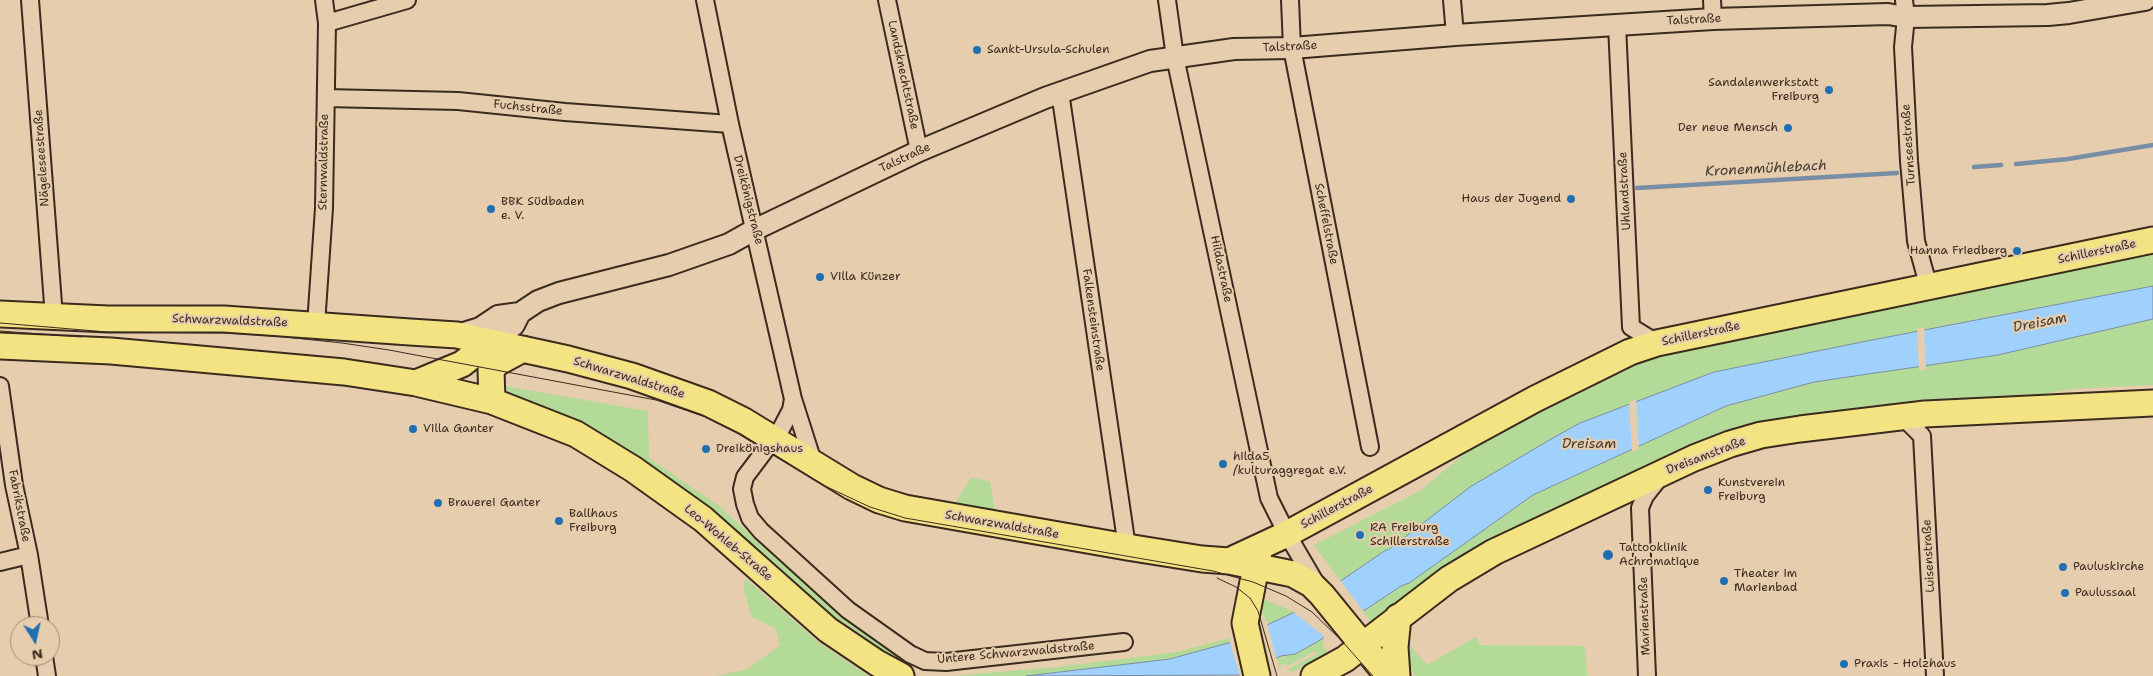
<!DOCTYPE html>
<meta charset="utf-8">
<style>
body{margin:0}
#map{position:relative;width:2153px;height:676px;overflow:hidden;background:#e5cdad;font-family:"Shantell Sans",sans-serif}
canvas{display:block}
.north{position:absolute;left:10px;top:616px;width:50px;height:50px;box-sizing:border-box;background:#e5cdad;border:1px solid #a18c74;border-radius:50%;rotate:170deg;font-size:14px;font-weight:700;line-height:20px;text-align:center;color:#3b2a1e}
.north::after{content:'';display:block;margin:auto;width:18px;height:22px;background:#1f6fb2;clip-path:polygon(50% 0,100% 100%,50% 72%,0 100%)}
</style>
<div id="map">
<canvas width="2153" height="676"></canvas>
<div class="north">N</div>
</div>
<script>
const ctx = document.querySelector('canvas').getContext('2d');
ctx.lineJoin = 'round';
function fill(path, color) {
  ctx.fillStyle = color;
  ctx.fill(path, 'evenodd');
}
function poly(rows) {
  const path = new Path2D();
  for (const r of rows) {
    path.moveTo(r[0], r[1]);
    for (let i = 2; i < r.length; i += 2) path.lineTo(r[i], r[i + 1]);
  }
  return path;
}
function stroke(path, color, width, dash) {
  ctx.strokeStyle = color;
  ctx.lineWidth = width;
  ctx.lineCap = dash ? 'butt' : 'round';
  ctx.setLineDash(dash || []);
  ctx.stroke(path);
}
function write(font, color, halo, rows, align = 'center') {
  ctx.font = font + ' "Shantell Sans",sans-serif';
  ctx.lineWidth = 4;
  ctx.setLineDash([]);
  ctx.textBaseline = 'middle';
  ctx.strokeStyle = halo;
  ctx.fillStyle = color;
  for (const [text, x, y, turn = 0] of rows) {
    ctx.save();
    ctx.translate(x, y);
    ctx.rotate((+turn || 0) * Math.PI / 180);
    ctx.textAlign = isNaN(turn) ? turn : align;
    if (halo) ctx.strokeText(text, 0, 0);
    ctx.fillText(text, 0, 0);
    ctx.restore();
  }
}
const green = poly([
 [2153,250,2153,286,1867,341,1714,372,1580,423,1551,439,1341,582,1314,545,1420,491,1470,449,1596,380,1631,365,1681,349,1788,330],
 [2153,319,2153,385,2072,389,2017,399,1908,404,1814,414,1758,428,1490,544,1371,622,1363,611,1401,586,1409,583,1533,495,1726,406,1814,382,1998,355],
 [498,385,648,411,649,458,719,506,781,563,842,612,902,657,899,661,837,619,715,514,645,460,587,428,532,403,505,395],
 [971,477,990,482,995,511,954,506],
 [746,579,818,642,869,676,716,676,748,669,780,645,776,629,752,617,745,595,744,582],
 [1260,598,1295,612,1268,625,1258,602],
 [1476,637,1480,645,1585,646,1587,676,1415,676,1404,653,1404,639,1427,665],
 [1229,638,1231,642,1228,643,1185,656,1109,668,1025,676,951,676,1057,667,1177,652],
 [1324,638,1323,646,1328,653,1322,660,1290,672,1288,670,1290,668,1317,654,1315,651,1290,665,1281,664,1280,670,1277,658,1295,654]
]);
const water = poly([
 [2153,286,2153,319,1998,355,1814,382,1726,406,1533,495,1409,583,1401,586,1317,642,1295,654,1281,656,1240,675,1026,676,1170,659,1228,643,1295,612,1386,550,1388,550,1470,487,1551,439,1580,423,1714,372,1867,341,2153,286]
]);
const pier = poly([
 [1924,327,1926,370,1919,371,1917,328],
 [1636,399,1639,449,1632,452,1629,402],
 [1340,580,1365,613,1324,641,1323,635,1292,611],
 [1267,622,1277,661,1245,676,1240,676,1229,640]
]);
const stream = poly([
 [2016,164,2068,159,2153,145],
 [1974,167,2001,165],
 [1637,188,1897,173]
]);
const minor = poly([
 [30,0,54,317],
 [705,0,730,124,793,399,814,465],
 [887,0,919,151],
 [1167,0,1175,57,1269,498,1287,534,1318,587],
 [1290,0,1292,48,1370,447],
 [1452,0,1455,35],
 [1712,0,1713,19],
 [1904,0,1906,17,1903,47,1909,161,1916,241,1929,288],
 [327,23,407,0],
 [1617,25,1631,327,1657,343],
 [1060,92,1127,547],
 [326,98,458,101,565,112,730,124],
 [316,325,324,208,327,23,324,0],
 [0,386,14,485,29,555,40,626],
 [793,399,791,410,781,429,745,477,742,489,745,504,750,518,761,531,848,610,910,654,925,661,946,662,1124,642],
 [1896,418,1908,422,1922,436,1935,676],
 [0,562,29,555],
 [44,656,47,676],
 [1647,676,1640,508,1645,496,1660,477]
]);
const tertiary = poly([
 [457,335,480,328,498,316,520,313,538,301,559,293,669,265,729,244,754,230,919,151,1045,98,1150,61,1234,49,1292,48,1455,35,1713,19,1888,14,1906,17,2048,15,2069,13,2145,0],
 [490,342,514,325,520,313]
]);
const primary = poly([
 [0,314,108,319,224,319,410,332,457,335,568,359,632,376,708,403,744,421,852,487,879,500,905,508,1127,547,1202,559,1229,561,1293,574,1311,584,1322,595,1388,676],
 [0,346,111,351,344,372,416,383,492,401,576,434,633,469,703,519,828,630,877,663,901,676],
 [416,383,462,364,490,342],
 [492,401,491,370,497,363,523,349],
 [1229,561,1287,534,1535,399,1630,352,1657,343,2153,240],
 [1257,676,1245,623,1259,551],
 [1314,676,1345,659,1449,579,1494,552,1694,458,1730,444,1761,435,1800,429,1925,414,2153,403],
 [1397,676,1395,647,1398,617]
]);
const tram = poly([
 [0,323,107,332,224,333,275,336,342,343,389,350,656,400,706,417,741,434,825,486,870,507,905,518,1213,571,1253,582,1286,596,1312,612,1341,640,1373,676],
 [0,331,81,337],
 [1217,578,1236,587,1250,598,1258,611,1277,676]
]);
const markers = [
 [977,50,5,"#1f6fb2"],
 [1829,90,5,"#1f6fb2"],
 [1788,128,5,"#1f6fb2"],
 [1571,199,5,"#1f6fb2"],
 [491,209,5,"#1f6fb2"],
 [2017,251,5,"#1f6fb2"],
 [820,277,5,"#1f6fb2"],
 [413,429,5,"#1f6fb2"],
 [706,449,5,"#1f6fb2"],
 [1223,464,5,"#1f6fb2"],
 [1708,490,5,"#1f6fb2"],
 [438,503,5,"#1f6fb2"],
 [559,521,5,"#1f6fb2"],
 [1360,535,5,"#1f6fb2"],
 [1608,555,6,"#1f6fb2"],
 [2063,567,5,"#1f6fb2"],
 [1724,581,5,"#1f6fb2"],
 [2065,593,5,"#1f6fb2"],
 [1844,664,5,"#1f6fb2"]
];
const streetNames = [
 ["Talstraße",1694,20,-3],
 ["Talstraße",1290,47,-3],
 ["Landsknechtstraße",903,75,78],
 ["Fuchsstraße",528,108,6],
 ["Turnseestraße",1909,145,-94],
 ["Nägeleseestraße",42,158,-94],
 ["Talstraße",905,158,-25],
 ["Sternwaldstraße",324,162,-89],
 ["Uhlandstraße",1625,191,-93],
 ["Dreikönigstraße",748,200,76],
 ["Scheffelstraße",1326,224,79],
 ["Schillerstraße",2097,252,-12],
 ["Hildastraße",1221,269,78],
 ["Falkensteinstraße",1093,320,82],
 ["Schwarzwaldstraße",230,321,2],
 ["Schillerstraße",1701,334,-12],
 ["Schwarzwaldstraße",629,378,17],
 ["Dreisamstraße",1706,456,-21],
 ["Fabrikstraße",19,506,79],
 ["Schillerstraße",1337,507,-28],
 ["Schwarzwaldstraße",1002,525,10],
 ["Leo-Wohleb-Straße",728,543,40],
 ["Luisenstraße",1929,556,-93],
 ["Marienstraße",1645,616,-92],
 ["Untere Schwarzwaldstraße",1016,653,-5]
];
const poiNames = [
 ["Sankt-Ursula-Schulen",987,50],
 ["Sandalenwerkstatt",1819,83,"right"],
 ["Freiburg",1819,97,"right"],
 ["Der neue Mensch",1778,128,"right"],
 ["Haus der Jugend",1561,199,"right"],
 ["BBK Südbaden",501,202],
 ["e. V.",501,216],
 ["Hanna Friedberg",2007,251,"right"],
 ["Villa Künzer",830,277],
 ["Villa Ganter",423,429],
 ["Dreikönigshaus",716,449],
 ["hilda5",1233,457],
 ["/kulturaggregat e.V.",1233,471],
 ["Kunstverein",1718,483],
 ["Freiburg",1718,497],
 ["Brauerei Ganter",448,503],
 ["Ballhaus",569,514],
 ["Freiburg",569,528],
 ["RA Freiburg",1370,528],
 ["Schillerstraße",1370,542],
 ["Tattooklinik",1619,548],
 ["Achromatique",1619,562],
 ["Pauluskirche",2073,567],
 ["Theater im",1734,574],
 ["Marienbad",1734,588],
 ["Paulussaal",2075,593],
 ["Praxis - Holzhaus",1854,664]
];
const waterNames = [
 ["Kronenmühlebach",1766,169,-3],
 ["Dreisam",2040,323,-11],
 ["Dreisam",1589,444]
];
fill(green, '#b3db97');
fill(water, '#a0d1fd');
stroke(water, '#788ea4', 1);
fill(pier, '#e5cdad');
stroke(stream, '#788ea4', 4.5);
stroke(minor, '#3b2a1e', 20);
stroke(tertiary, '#3b2a1e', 24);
stroke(primary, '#3b2a1e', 29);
stroke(minor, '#e5cdad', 16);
stroke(tertiary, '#e5cdad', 20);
stroke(primary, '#f4e382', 25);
stroke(tram, '#3b2a1e', 1);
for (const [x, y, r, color] of markers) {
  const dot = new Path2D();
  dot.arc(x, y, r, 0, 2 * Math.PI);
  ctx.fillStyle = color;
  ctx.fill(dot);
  stroke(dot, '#e5cdad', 2);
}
write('12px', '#3b2a1e', '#e5cdad', streetNames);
write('12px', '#3b2a1e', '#e5cdad', poiNames, 'left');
write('italic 14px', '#453b34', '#e5cdad', waterNames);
</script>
